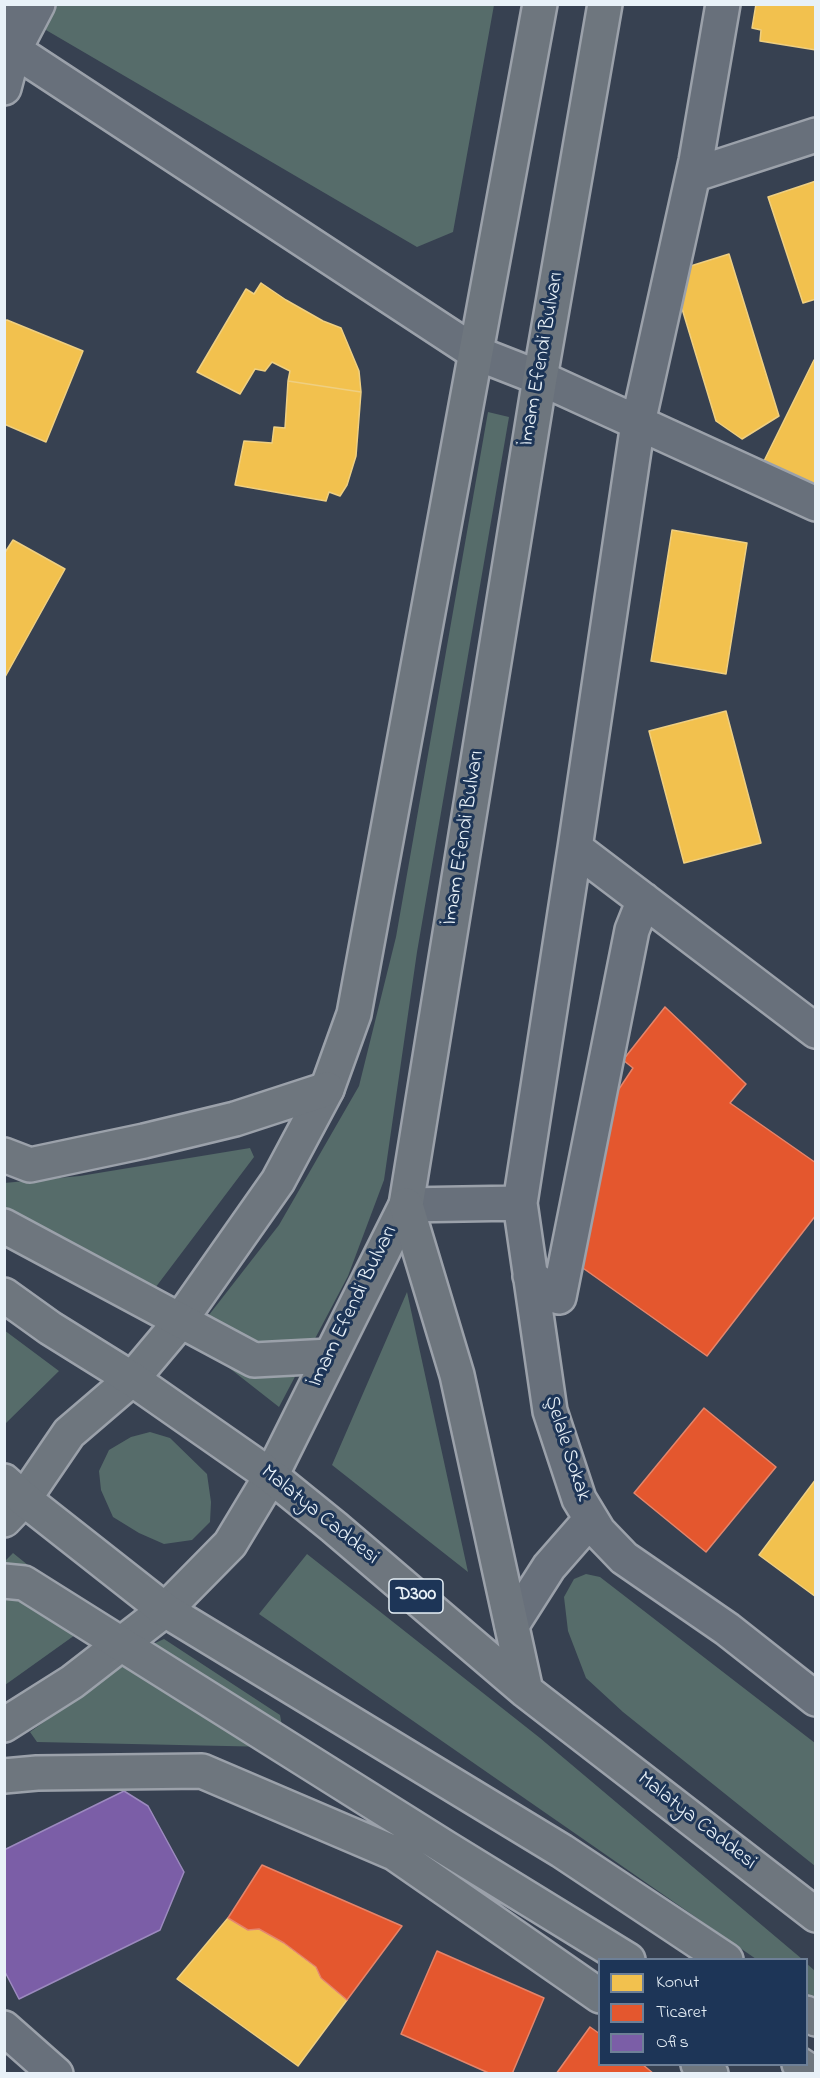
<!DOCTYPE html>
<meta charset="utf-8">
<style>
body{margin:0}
#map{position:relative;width:820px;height:2078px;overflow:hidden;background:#374151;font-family:"Indie Flower",sans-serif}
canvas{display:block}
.frame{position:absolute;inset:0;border:6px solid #e8f1f8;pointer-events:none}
.legend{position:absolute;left:598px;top:1958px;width:210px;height:108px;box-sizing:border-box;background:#1d3557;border:2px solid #6e8097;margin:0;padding:8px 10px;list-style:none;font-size:18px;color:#e8f1f8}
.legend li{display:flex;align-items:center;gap:12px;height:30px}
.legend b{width:30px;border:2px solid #6e8097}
</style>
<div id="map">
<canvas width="820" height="2078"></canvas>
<div class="frame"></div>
<ul class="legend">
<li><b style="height:16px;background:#f2c14e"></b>Konut</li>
<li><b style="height:16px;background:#e4572e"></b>Ticaret</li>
<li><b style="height:16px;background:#7b5ea7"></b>Ofis</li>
</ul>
</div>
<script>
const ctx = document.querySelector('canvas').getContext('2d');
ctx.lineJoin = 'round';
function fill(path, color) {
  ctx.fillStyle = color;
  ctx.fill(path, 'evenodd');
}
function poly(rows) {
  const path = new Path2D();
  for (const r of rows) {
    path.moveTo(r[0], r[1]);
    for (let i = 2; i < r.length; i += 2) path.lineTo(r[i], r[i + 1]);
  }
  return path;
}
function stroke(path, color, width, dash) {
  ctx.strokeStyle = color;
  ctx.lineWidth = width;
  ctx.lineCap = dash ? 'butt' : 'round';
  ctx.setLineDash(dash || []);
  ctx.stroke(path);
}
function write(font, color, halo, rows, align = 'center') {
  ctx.font = font + ' "Indie Flower",sans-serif';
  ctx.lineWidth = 6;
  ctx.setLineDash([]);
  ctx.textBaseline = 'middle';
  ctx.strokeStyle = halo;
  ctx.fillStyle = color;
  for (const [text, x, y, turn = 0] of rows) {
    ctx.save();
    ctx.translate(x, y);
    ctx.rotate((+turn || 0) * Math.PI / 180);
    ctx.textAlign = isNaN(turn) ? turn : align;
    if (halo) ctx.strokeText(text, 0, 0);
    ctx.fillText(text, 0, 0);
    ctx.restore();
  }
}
const green = poly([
 [45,4,494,5,453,232,417,247,34,23],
 [488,412,509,417,417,952,384,1180,348,1276,279,1407,191,1338,279,1225,359,1086,396,937],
 [250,1148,254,1157,140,1308,5,1217,4,1183,80,1176],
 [407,1292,468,1572,332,1465],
 [4,1330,59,1371,5,1424,4,1424],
 [150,1432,170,1438,207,1474,211,1502,210,1522,192,1540,164,1544,139,1533,113,1517,101,1490,99,1471,109,1450,131,1437],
 [13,1553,96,1620,5,1685,4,1562],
 [307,1554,540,1738,802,1959,756,1959,259,1614],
 [586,1574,600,1577,815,1743,815,1866,623,1712,586,1678,568,1631,564,1597,574,1579],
 [164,1639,280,1715,284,1737,273,1747,37,1742,30,1732,153,1644],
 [806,1963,815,1971,815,2003,807,1996]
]);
const homes = poly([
 [756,4,816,4,816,50,760,41,761,30,752,28,756,4],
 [816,181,816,299,803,303,768,197,816,181],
 [729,254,779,416,742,439,716,421,680,302,681,269,729,254],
 [261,283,286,300,323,321,341,328,359,371,361,392,288,381,290,371,272,362,265,371,255,369,240,394,197,372,246,289,254,294,261,283],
 [7,320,83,351,46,442,4,424,4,321,7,320],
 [814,360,816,361,816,489,763,463,814,360],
 [288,381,361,392,356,456,347,485,340,496,329,492,326,501,235,485,244,441,272,443,274,427,285,428,288,381],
 [672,530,747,543,726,674,651,661,672,530],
 [13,540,65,569,5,677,4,554,13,540],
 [726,711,761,843,684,863,649,731,726,711],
 [816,1479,816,1597,759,1555,816,1479],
 [228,1918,248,1930,259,1929,284,1943,316,1967,321,1978,347,2000,298,2066,177,1979,228,1918]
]);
const shops = poly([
 [665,1007,746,1084,730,1103,816,1163,816,1215,707,1356,580,1266,617,1092,633,1068,623,1060,665,1007],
 [704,1408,776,1467,706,1552,634,1493,704,1408],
 [262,1865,402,1926,347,2000,321,1978,316,1967,284,1943,259,1929,248,1930,228,1918,262,1865],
 [437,1951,544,1998,512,2074,491,2074,401,2034,437,1951],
 [590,2027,600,2034,600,2064,642,2064,654,2074,556,2074,590,2027]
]);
const offices = poly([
 [124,1791,148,1806,184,1872,160,1930,19,1999,4,1970,4,1850,124,1791]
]);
const minor = poly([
 [6,4,14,50],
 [4,40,14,50,476,353,540,378,816,504],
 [4,88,14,50,38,4],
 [693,175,816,135],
 [575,848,816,1031],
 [520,1203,575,848,638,423,696,161,723,4],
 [406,1205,520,1203,550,1411,579,1499,599,1532,624,1558,727,1629,816,1699],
 [530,1276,559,1297,632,930,644,900],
 [512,1625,549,1567,591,1519],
 [4,2028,56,2074]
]);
const major = poly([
 [4,1520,24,1499,69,1433,132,1379,174,1329,278,1181,327,1089,354,1014,540,4],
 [4,1725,72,1682,165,1610,230,1544,271,1476,406,1205,540,378,605,4]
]);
const highway = poly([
 [4,1155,30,1165,144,1141,235,1119,327,1089],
 [406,1205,457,1375,526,1691],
 [4,1226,254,1360,330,1356],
 [4,1295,50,1328,132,1379,271,1476,334,1527,526,1691,816,1915],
 [4,1481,24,1499,165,1610,562,1851,726,1960],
 [4,1581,24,1583,446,1848,628,1960],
 [4,1776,37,1773,202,1771,394,1853,600,1996],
 [806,2013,816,2019],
 [698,2064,711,2074],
 [799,2064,814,2074]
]);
const shields = [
 [416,1596,54]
];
const shieldNames = [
 ["D300",416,1596]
];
const streetNames = [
 ["İmam Efendi Bulvarı",543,359,-80],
 ["İmam Efendi Bulvarı",465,838,-81],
 ["İmam Efendi Bulvarı",354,1307,-64],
 ["Şelale Sokak",566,1449,72],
 ["Malatya Caddesi",319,1516,39],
 ["Malatya Caddesi",696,1822,38]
];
fill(green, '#566c6a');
fill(homes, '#f2c14e');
stroke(homes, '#efcf81', 1.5);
fill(shops, '#e4572e');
stroke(shops, '#e5856b', 1.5);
fill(offices, '#7b5ea7');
stroke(offices, '#9c8abf', 1.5);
stroke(minor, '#9ba1aa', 38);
stroke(major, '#9ba1aa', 38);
stroke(highway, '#9ba1aa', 38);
stroke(minor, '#68707b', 33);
stroke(major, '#6e767e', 33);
stroke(highway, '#6e767e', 33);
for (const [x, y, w] of shields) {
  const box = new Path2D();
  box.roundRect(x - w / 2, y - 17, w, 34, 4.5);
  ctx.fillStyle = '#1d3557';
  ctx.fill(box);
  stroke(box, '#e8f1f8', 1.5);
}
write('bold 20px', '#e8f1f8', null, shieldNames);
write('21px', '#e8f1f8', '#1d3557', streetNames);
</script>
